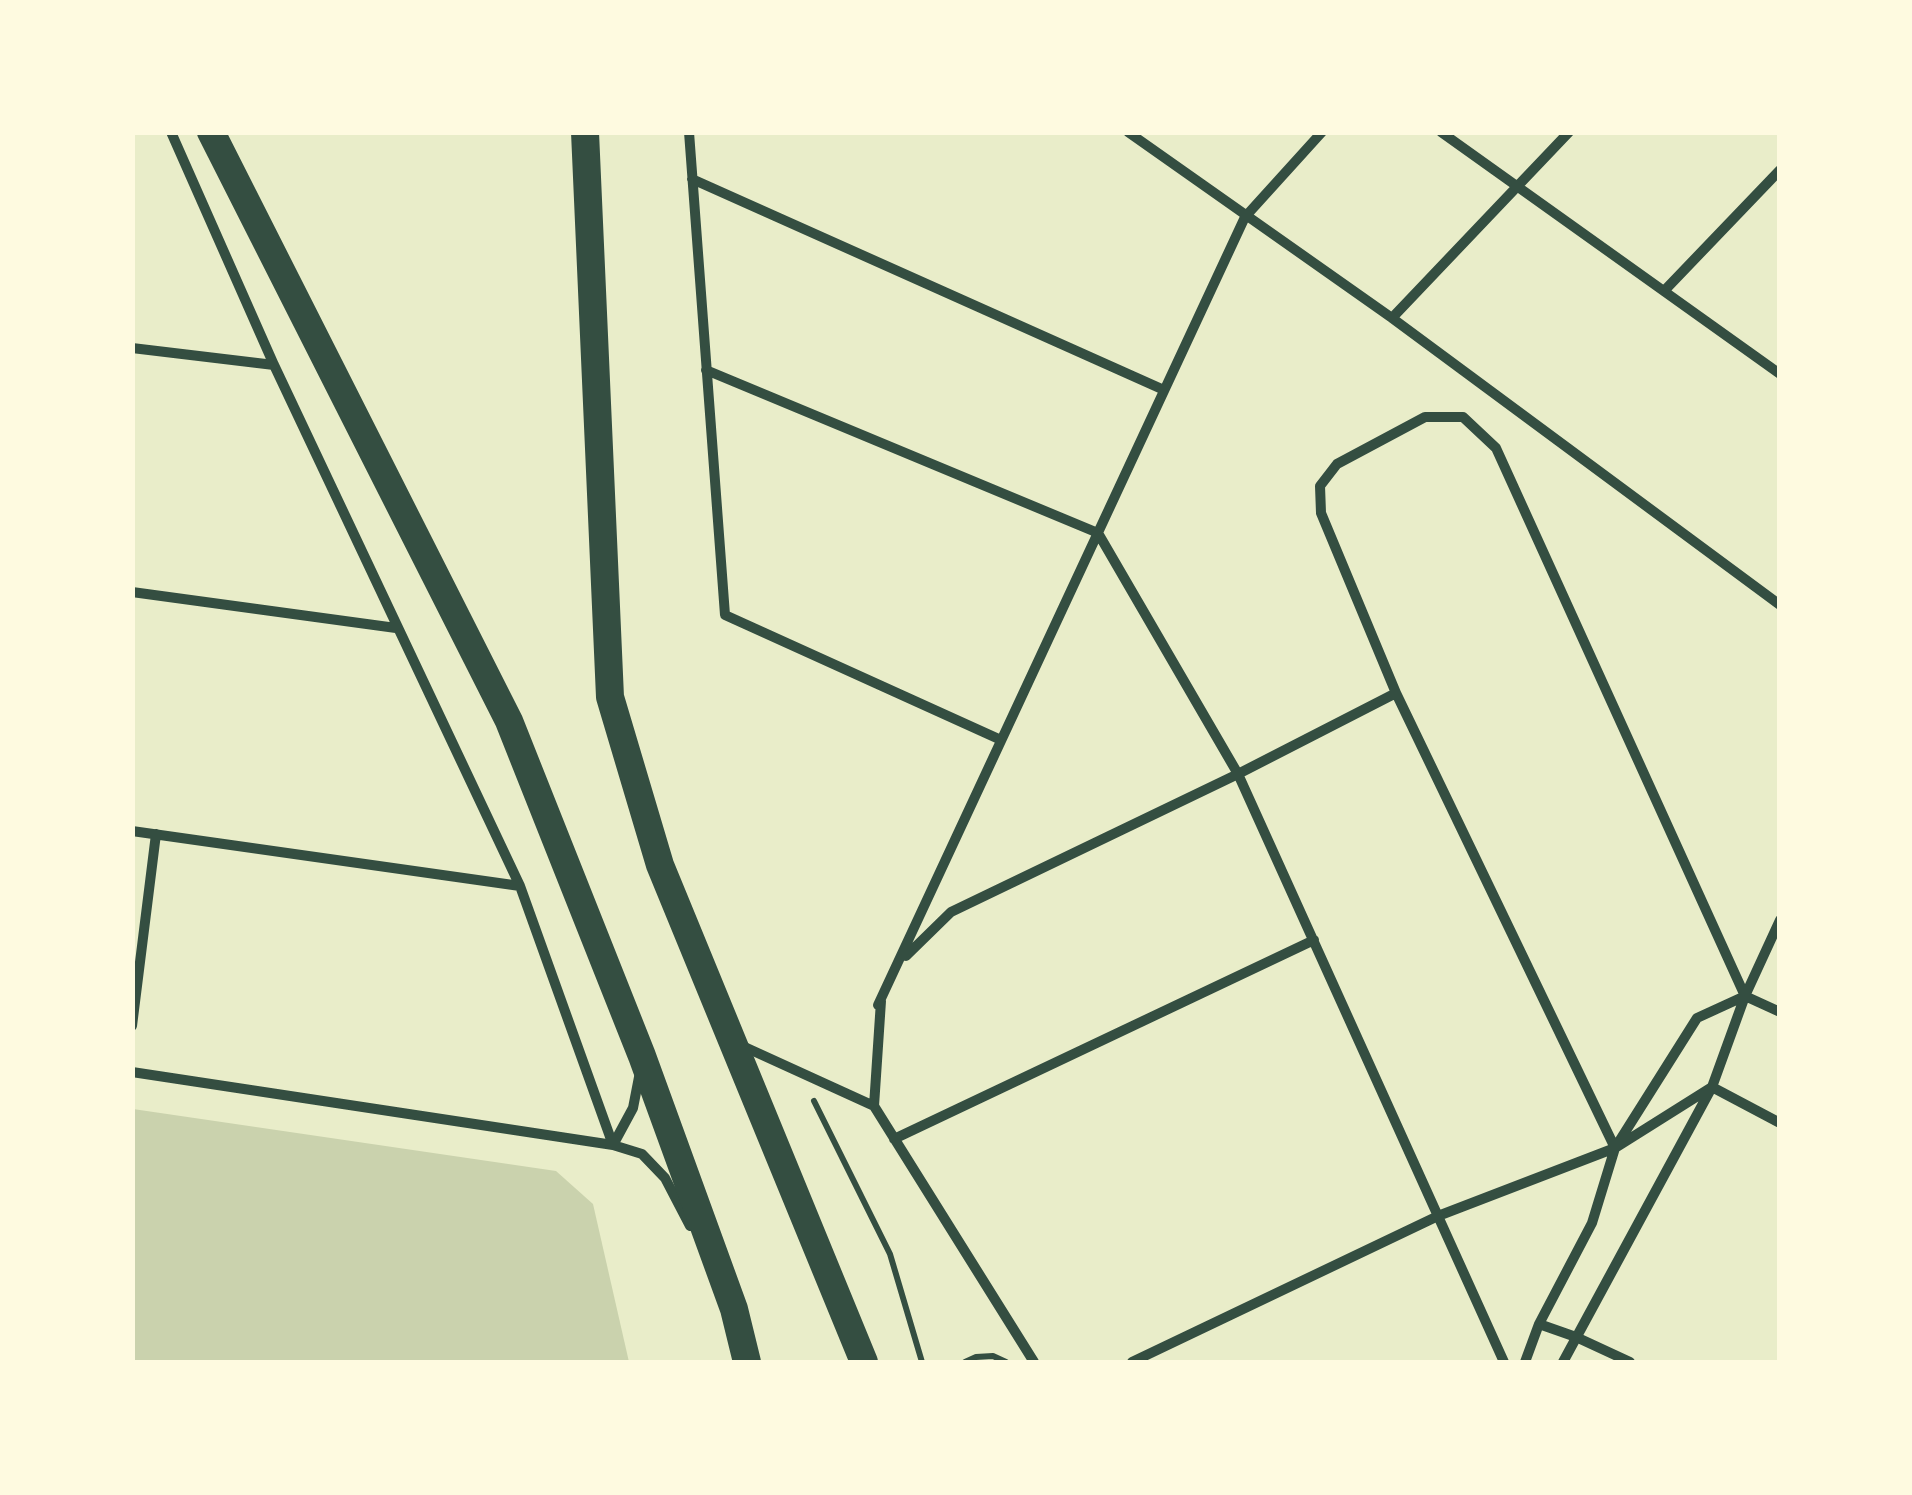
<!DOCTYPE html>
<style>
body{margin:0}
#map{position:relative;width:1912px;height:1495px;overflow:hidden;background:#e9edc9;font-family:Montserrat,sans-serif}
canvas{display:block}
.frame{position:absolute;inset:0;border:135px solid #fefae0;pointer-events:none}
</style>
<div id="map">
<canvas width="1912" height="1495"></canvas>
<div class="frame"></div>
</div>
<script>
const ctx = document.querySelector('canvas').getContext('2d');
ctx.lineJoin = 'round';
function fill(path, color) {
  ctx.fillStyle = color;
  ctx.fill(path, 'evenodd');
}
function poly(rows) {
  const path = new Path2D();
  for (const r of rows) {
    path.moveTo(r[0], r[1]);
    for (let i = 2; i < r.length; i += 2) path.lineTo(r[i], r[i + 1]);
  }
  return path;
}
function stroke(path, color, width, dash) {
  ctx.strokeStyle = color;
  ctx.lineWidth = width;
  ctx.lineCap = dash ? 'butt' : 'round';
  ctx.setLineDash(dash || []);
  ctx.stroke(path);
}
const green = poly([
 [133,1109,556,1171,593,1204,629,1362,133,1362]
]);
const path = poly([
 [814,1101,890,1254,922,1362],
 [965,1362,976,1357,993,1356,1006,1362]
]);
const minor = poly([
 [171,132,274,365,520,886,613,1145],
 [689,132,725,615,1001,740],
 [1128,132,1392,318,1780,605],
 [1441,132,1780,374],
 [692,179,1164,390],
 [1664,291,1780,170],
 [1392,318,1569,132],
 [132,348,274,365],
 [706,370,1098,533,1238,774,1504,1362],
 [132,592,396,628],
 [132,831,520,886],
 [906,956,951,912,1238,774,1396,693],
 [878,1005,1245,217,1322,132],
 [132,1026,156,834],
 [738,1044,874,1106,1034,1362],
 [132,1072,613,1145,642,1154,665,1178,690,1226],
 [874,1106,881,1001],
 [894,1139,1314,940],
 [613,1145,633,1108,640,1072],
 [1615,1148,1396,693,1321,513,1320,486,1337,464,1425,417,1463,417,1496,448,1745,996,1780,1012],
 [1539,1324,1576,1337,1630,1362],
 [1132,1362,1438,1216,1615,1148,1712,1087,1780,1123],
 [1525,1362,1539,1324,1592,1223,1615,1148,1697,1018,1745,996],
 [1563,1362,1712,1087,1745,996,1780,920]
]);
const trunk = poly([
 [211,132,509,721,642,1056,734,1309,747,1362],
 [585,132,610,697,660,865,864,1362]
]);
fill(green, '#cad2ad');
stroke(path, '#344e41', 6);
stroke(minor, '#344e41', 10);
stroke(trunk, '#344e41', 28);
</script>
